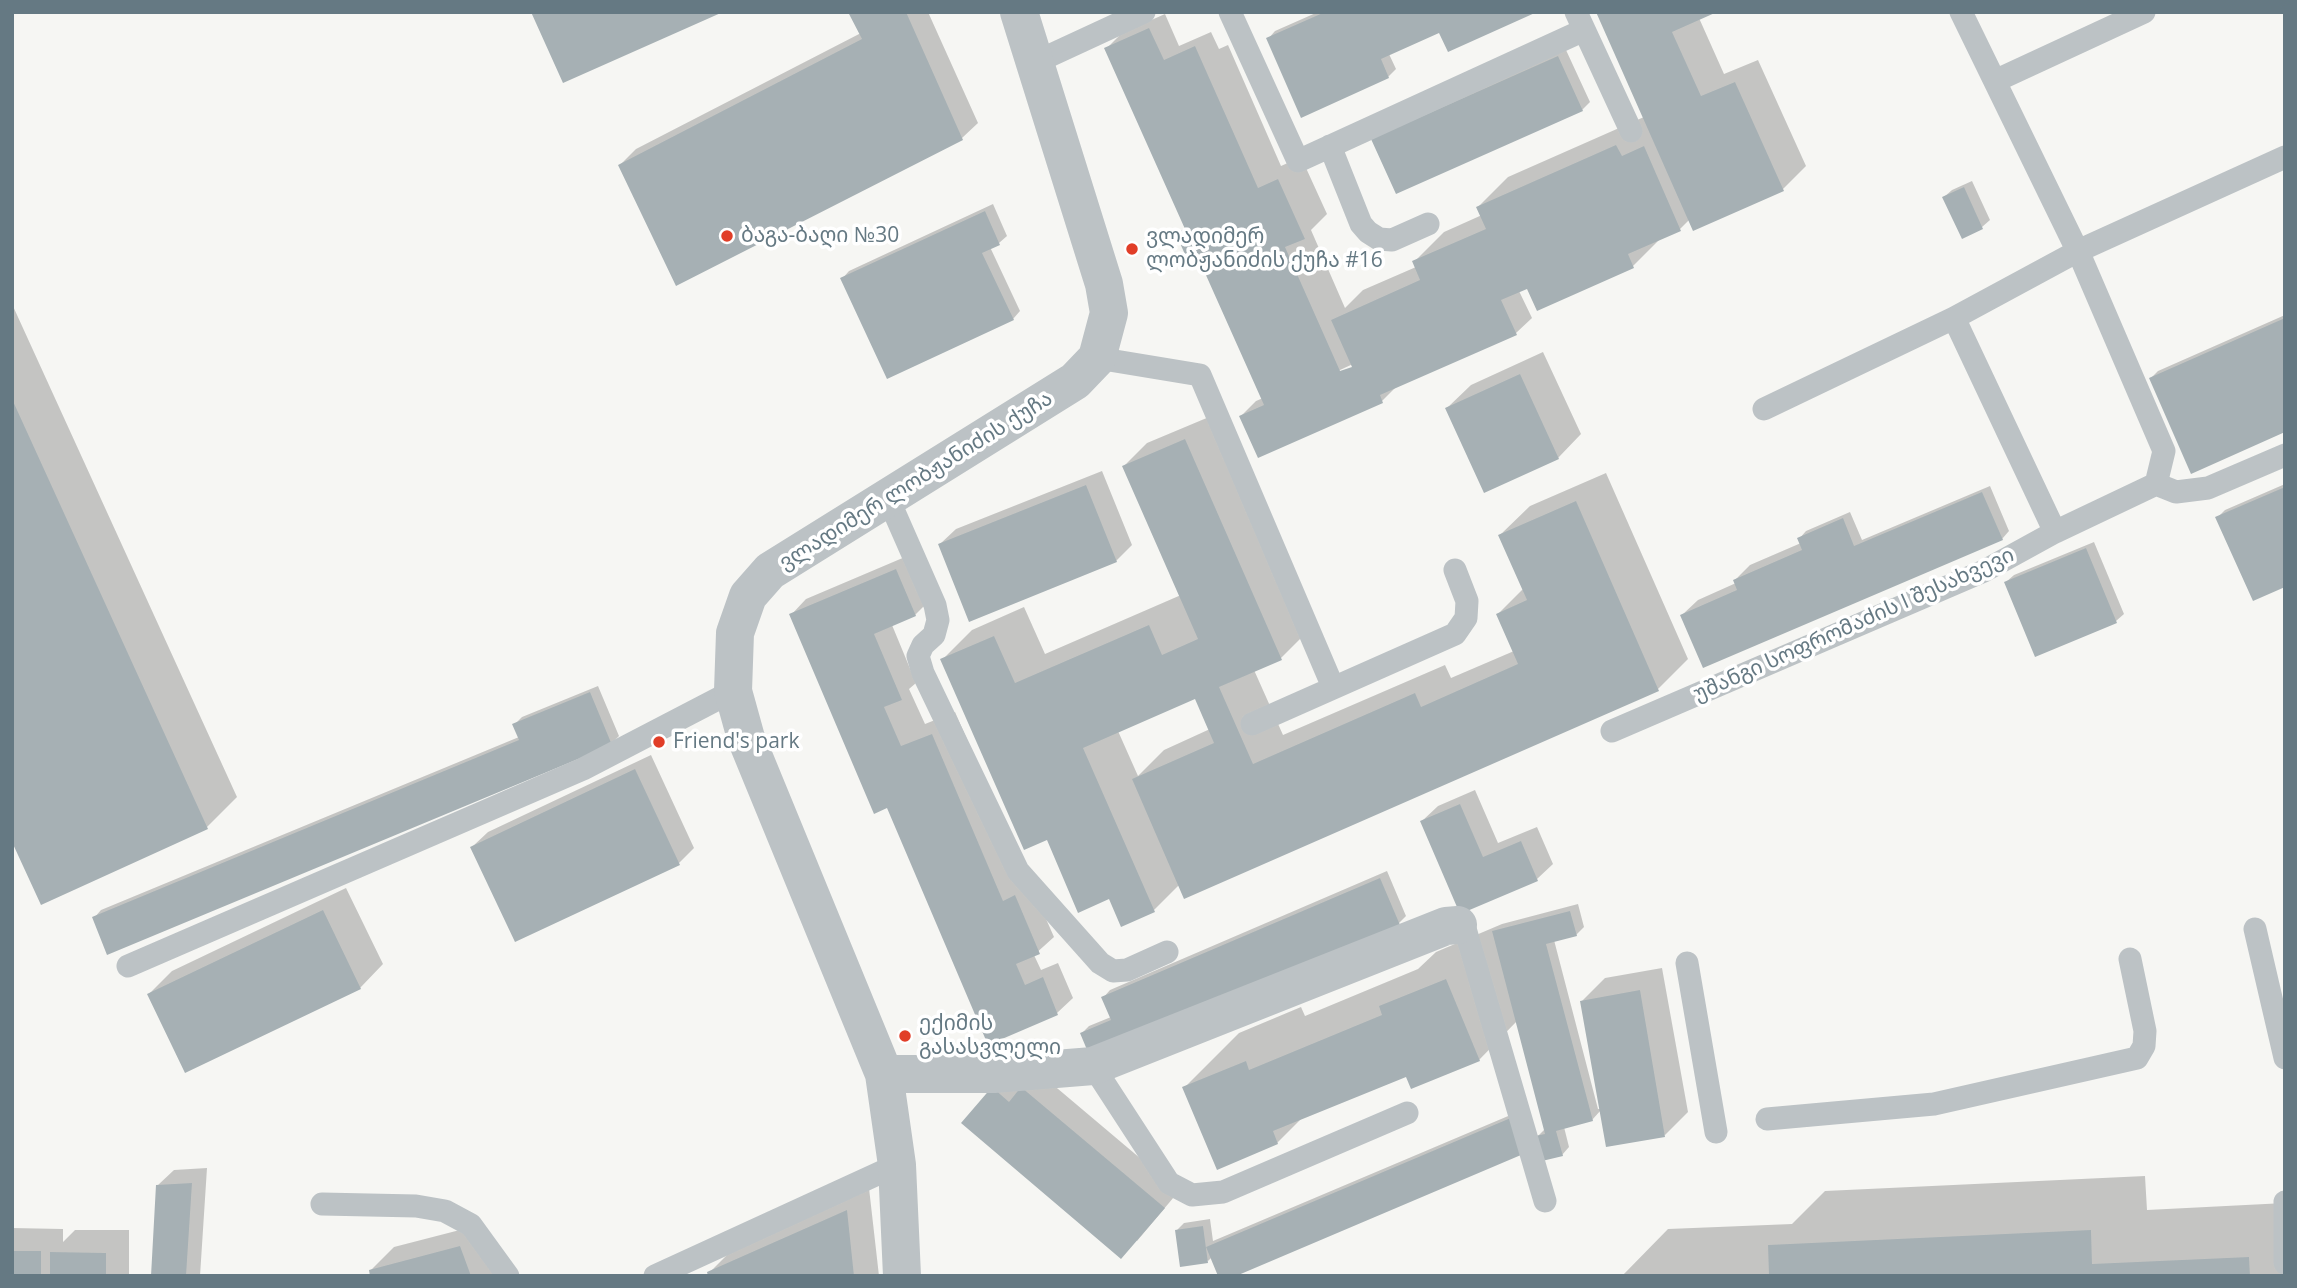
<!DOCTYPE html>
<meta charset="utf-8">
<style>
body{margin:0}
#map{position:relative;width:2297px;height:1288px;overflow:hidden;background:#f6f6f3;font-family:"Open Sans",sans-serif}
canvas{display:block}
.frame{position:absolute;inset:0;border:14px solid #657983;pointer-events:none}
</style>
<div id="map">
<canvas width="2297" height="1288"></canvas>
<div class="frame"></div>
</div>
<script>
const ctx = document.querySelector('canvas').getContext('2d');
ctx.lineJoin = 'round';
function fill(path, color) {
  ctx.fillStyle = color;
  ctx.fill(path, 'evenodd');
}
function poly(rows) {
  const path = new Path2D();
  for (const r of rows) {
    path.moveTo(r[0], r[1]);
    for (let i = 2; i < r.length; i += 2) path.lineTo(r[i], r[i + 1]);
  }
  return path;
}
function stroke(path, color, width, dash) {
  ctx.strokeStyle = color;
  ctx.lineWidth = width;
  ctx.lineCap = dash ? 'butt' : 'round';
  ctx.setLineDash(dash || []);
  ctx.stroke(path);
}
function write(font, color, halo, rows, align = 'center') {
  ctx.font = font + ' "Open Sans","Noto Sans Georgian",sans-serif';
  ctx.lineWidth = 7;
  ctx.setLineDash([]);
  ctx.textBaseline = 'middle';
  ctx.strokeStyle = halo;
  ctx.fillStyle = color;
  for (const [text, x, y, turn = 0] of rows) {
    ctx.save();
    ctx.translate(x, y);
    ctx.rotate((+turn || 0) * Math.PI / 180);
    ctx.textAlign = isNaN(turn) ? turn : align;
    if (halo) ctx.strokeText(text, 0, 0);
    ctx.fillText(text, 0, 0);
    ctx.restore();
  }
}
const shadow = poly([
 [850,12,928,12,978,123,962,138,677,284,620,165,636,149,861,33],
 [1318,12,1533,12,1440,31,1389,54,1396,69,1388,77,1268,39,1275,31],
 [1598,12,1699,18,1724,74,1758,60,1806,166,1783,189,1690,219,1680,229,1662,237,1633,266,1528,287,1519,291,1532,318,1516,333,1398,385,1382,401,1258,456,1241,416,1256,401,1263,398,1202,262,1178,234,1186,226,1106,49,1122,33,1165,14,1179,46,1211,32,1219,49,1228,45,1281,166,1301,157,1327,214,1311,230,1345,308,1363,290,1416,267,1414,262,1444,232,1482,215,1478,207,1508,177,1644,117],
 [1353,364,1353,368,1333,376,1340,370],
 [1566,50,1590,102,1582,110,1381,132],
 [1972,181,1990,220,1982,227,1962,236,1944,197,1952,190],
 [993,204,1007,236,999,243,990,247,1020,311,1013,319,842,279,849,271],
 [12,304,237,797,207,827,12,838],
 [2285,315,2285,430,2151,378,2158,371],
 [1543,352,1581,434,1558,458,1447,408,1471,385],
 [1209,417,1304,635,1281,658,1254,670,1283,735,1445,665,1451,678,1514,651,1498,614,1524,588,1500,535,1530,506,1606,473,1688,659,1658,689,1180,884,1154,910,1110,897,1048,838,942,660,972,630,1024,607,1045,654,1181,595,1124,466,1147,443],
 [1196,696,1210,729,1164,750,1138,776,1118,731],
 [1102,471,1132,545,1116,561,940,544,956,529],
 [2285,484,2285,585,2217,518,2225,510],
 [1990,486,2009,531,2002,539,1682,615,1698,600,1736,583,1735,580,1750,565,1801,543,1799,539,1806,531,1850,512,1862,540],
 [2094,542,2124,614,2116,621,2036,655,2006,582,2014,575],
 [912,554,931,599,915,615,892,625,916,683,909,689,925,724,955,712,1054,937,1034,955,1041,970,1058,963,1073,998,1057,1013,989,1042,888,806,791,615,806,599],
 [598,686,619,736,611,744,94,918,101,910,519,737,514,725,522,717],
 [651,755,694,848,679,863,472,847,488,832],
 [1475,790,1498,843,1537,827,1553,864,1537,879,1460,912,1422,821,1438,806],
 [1387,871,1406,916,1399,923,1082,1033,1089,1026,1111,1017,1103,998,1110,990],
 [346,888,383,964,360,988,149,994,172,971],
 [1578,904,1584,927,1576,935,1554,940,1598,1109,1601,1109,1582,1001,1605,978,1662,968,1688,1112,1665,1135,1601,1110,1592,1120,1564,1127,1569,1147,1562,1155,1537,1137,1545,1129,1517,1021,1479,1060,1407,1075,1303,1117,1277,1143,1185,1087,1239,1033,1301,1007,1305,1016,1418,969,1436,952,1502,924],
 [1038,1072,1179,1191,1137,1241,993,1089],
 [1520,1111,1534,1143,1212,1257,1208,1261,1177,1230,1184,1223,1210,1219,1213,1241],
 [207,1168,200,1276,153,1276,158,1185,174,1170],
 [2145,1176,2147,1210,2285,1203,2285,1276,1622,1276,1668,1229,1792,1224,1825,1191],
 [869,1188,879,1276,710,1276,709,1273,732,1250],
 [483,1224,503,1276,372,1276,371,1270,394,1247],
 [12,1228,63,1229,63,1242,75,1230,129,1230,129,1276,12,1276]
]);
const building = poly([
 [531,12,723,12,563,83],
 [848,12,906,12,963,140,676,286,618,165,862,39],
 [1325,12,1537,12,1448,52,1439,33,1381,59,1389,78,1301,118,1266,38],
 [1596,12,1717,12,1672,32,1701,96,1735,82,1784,191,1693,231],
 [1149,28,1164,60,1195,46,1258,188,1278,179,1305,239,1285,247,1340,371,1352,367,1331,320,1420,280,1412,261,1486,229,1476,207,1616,145,1622,156,1644,146,1681,231,1628,254,1634,268,1537,311,1527,289,1501,300,1517,335,1380,395,1383,403,1258,458,1239,416,1264,405,1201,264,1191,268,1176,234,1185,229,1104,48],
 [1558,56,1583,111,1396,194,1371,139],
 [1964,187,1983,229,1962,239,1942,197],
 [985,211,1000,245,982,253,1014,320,887,379,840,278],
 [2285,318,2285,432,2191,474,2149,378],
 [1520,374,1559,459,1484,493,1445,408],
 [12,399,208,829,41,905,12,842],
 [1185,439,1282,660,1219,687,1253,764,1415,693,1421,707,1518,664,1496,614,1527,600,1498,535,1576,501,1659,691,1184,899,1132,779,1214,743,1195,699,1083,748,1155,912,1121,927,1109,899,1078,913,1047,840,1024,850,940,659,994,636,1015,683,1149,625,1162,655,1198,639,1122,466],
 [1086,485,1117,562,969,622,938,544],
 [2285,487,2285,587,2253,601,2215,517],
 [1982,492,2003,540,1703,668,1680,615,1737,590,1733,580,1802,550,1797,538,1843,518,1854,546],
 [2086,548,2117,623,2035,657,2004,582],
 [896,569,916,616,874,634,902,700,884,707,901,746,932,734,1003,901,1015,895,1040,954,1016,964,1025,985,1043,977,1058,1015,988,1045,887,808,874,814,789,614],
 [590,692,612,745,107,955,92,917,519,740,512,724],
 [635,769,680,865,515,942,470,847],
 [1460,804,1483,857,1521,841,1538,881,1460,914,1420,821],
 [1380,878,1400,925,1090,1057,1080,1033,1111,1020,1101,997],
 [323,910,361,989,185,1073,147,994],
 [1570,911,1577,936,1546,944,1593,1121,1556,1131,1563,1156,1542,1161,1535,1136,1545,1134,1492,931],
 [1446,979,1480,1061,1411,1089,1406,1077,1273,1131,1278,1144,1217,1170,1182,1087,1246,1061,1249,1070,1382,1015,1379,1006],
 [1640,990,1665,1137,1606,1147,1580,1001],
 [992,1087,1009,1102,1021,1087,1165,1208,1121,1259,961,1123],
 [1513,1117,1528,1152,1236,1276,1218,1276,1206,1247],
 [192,1183,186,1276,151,1276,156,1185],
 [847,1210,854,1276,708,1276,707,1272],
 [1203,1226,1208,1263,1180,1267,1175,1230],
 [2091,1230,2092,1264,2249,1257,2250,1276,1769,1276,1768,1245],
 [460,1246,471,1276,370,1276,369,1270],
 [12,1251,41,1251,41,1276,12,1276],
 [50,1252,106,1253,106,1276,50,1276]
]);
const service = poly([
 [1230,12,1298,161,1584,30],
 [1576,12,1631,131],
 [1036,62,1144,12],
 [1995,81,2144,12],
 [1330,146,1361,224,1368,232,1379,239,1392,240,1428,224],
 [1097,358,1200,375,1333,687],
 [1764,409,1954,318],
 [2156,484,2176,492,2208,488,2285,455],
 [888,498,935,605,938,620,934,635,923,645,918,656,923,673,1018,871,1100,963,1113,971,1127,970,1167,952],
 [2055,532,1954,318,2078,251,2285,157],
 [1252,724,1455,634,1466,618,1467,601,1455,570],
 [1612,731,1984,571,2055,532,2156,484,2164,451,2081,258,1961,12],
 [1458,925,1466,932,1545,1201],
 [2255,929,2285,1058],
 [1687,963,1716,1132],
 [128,966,583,769,733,691],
 [1093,1066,1169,1183,1192,1195,1223,1192,1407,1113],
 [1767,1119,1934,1104,2137,1058,2144,1046,2145,1031,2130,959],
 [2285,1202,2285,1263],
 [322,1204,416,1206,445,1211,471,1225,508,1276],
 [655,1276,897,1165]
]);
const minor = poly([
 [884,1074,994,1074,1093,1066,1446,926,1458,925],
 [902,1276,897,1165,884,1074,746,738,733,691,735,633,748,596,770,571,1075,381,1097,358,1109,313,1104,284,1019,12]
]);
const markers = [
 [727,236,7,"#e13e28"],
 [1132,249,7,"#e13e28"],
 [659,742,7,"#e13e28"],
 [905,1036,7,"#e13e28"]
];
const poiNames = [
 ["ბაგა-ბაღი №30",741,236],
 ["ვლადიმერ",1146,237],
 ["ლობჟანიძის ქუჩა #16",1146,261],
 ["Friend's park",673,742],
 ["ექიმის",919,1024],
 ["გასასვლელი",919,1048]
];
const streetNames = [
 ["ვლადიმერ ლობჟანიძის ქუჩა",916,481,-32],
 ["უშანგი სოფრომაძის I შესახვევი",1854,625,-24]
];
fill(shadow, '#0003');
fill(building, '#a6b0b4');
stroke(service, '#bcc2c5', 23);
stroke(minor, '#bcc2c5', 38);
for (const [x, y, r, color] of markers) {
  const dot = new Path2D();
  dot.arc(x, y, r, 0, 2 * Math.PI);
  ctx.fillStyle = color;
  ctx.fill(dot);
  stroke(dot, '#fff', 2.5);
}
write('21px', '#657983', '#fff', poiNames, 'left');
write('21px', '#657983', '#fff', streetNames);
</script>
